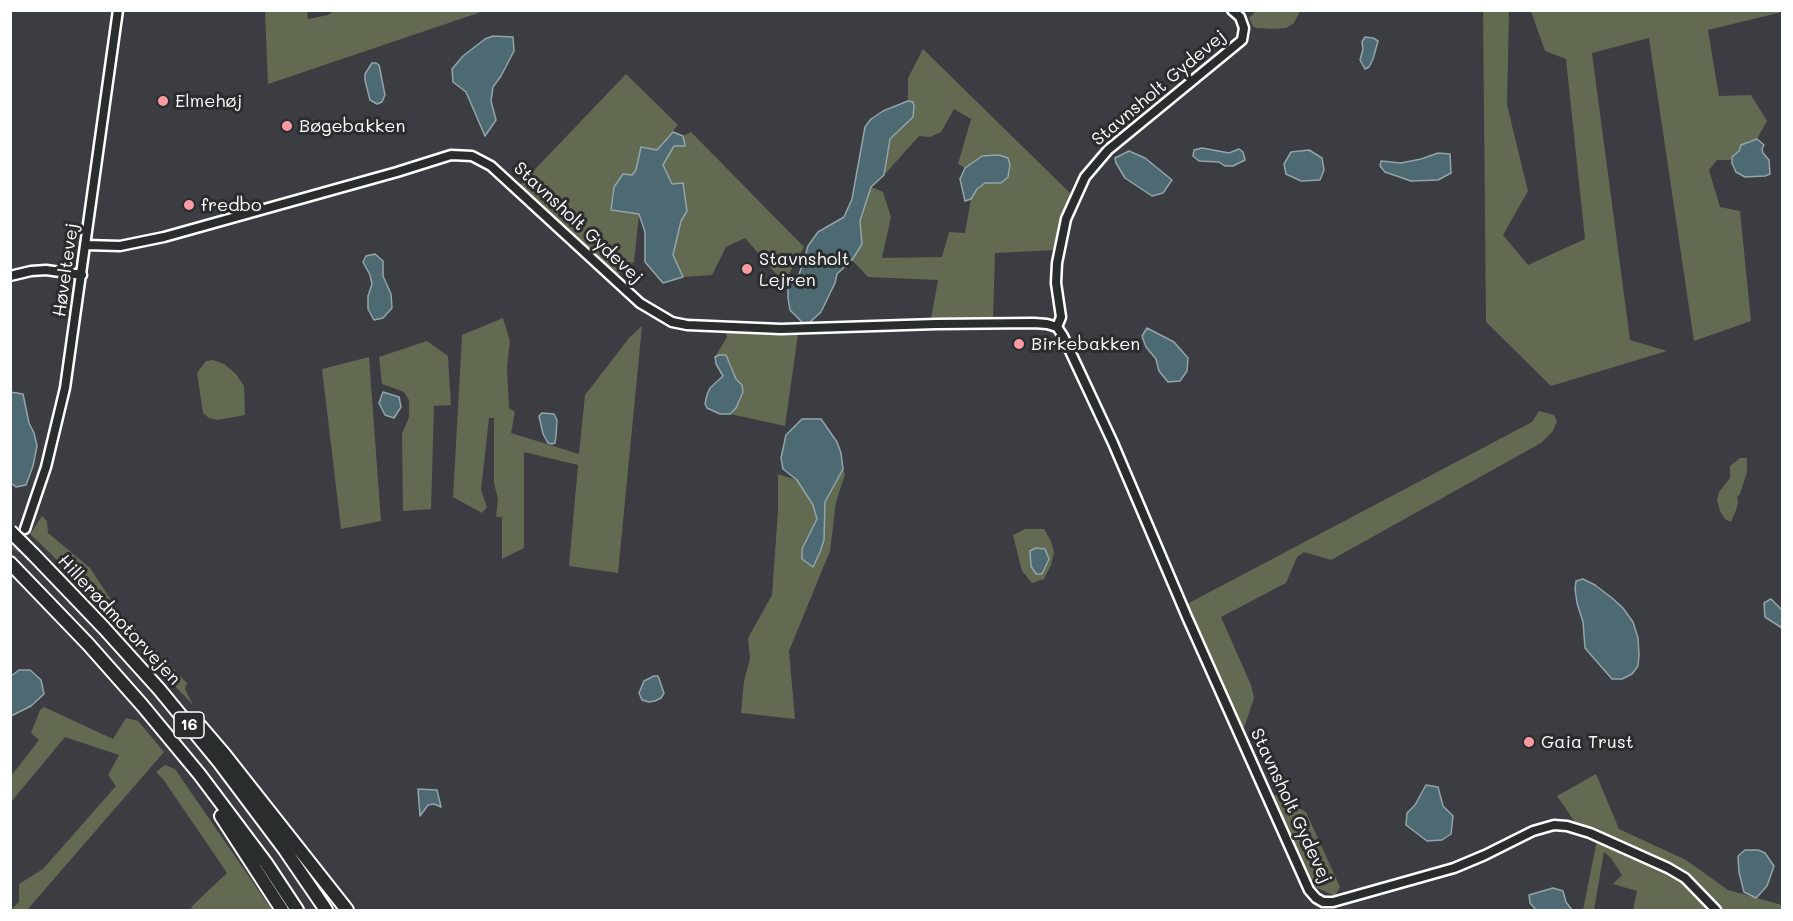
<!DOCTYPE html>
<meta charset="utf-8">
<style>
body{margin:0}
#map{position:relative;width:1793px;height:921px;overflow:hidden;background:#3c3d43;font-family:Mali,sans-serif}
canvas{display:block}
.frame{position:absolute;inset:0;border:12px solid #fff;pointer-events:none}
</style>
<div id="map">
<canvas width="1793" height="921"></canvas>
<div class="frame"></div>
</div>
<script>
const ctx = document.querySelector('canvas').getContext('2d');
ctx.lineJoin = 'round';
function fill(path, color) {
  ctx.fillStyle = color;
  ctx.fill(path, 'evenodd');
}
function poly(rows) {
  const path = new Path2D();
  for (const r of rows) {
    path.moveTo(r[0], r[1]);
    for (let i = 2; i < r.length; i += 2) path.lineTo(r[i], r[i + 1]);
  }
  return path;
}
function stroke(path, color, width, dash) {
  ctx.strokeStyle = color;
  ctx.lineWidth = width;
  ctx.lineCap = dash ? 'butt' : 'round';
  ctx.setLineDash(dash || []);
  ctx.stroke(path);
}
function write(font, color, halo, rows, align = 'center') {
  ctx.font = font + ' Mali,sans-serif';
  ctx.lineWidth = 6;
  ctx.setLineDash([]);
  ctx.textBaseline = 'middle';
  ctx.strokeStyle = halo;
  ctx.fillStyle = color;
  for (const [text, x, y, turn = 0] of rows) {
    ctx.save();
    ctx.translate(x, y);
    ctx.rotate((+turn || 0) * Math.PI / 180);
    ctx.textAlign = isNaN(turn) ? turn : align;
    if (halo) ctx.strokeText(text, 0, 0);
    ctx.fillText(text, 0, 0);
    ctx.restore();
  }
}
const green = poly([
 [265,11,307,11,308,19,328,15,334,11,484,11,268,84],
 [1256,11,1300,11,1294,23,1286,28,1275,29,1256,28,1253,26,1249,18],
 [1483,11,1509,11,1507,105,1528,191,1503,235,1528,265,1585,239,1566,59,1545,51,1531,11,1782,11,1782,12,1708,30,1719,96,1751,95,1767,121,1757,139,1749,141,1730,160,1717,160,1709,170,1720,207,1740,211,1751,321,1694,341,1649,38,1592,53,1630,340,1667,351,1551,386,1486,322],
 [923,49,1071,194,1063,217,1055,250,995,253,993,320,931,319,938,280,868,277,852,260,862,244,860,222,871,187,883,192,891,217,882,258,942,257,949,232,965,233,971,199,977,189,985,183,1001,183,982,156,965,168,958,164,971,119,954,109,941,132,930,137,919,136,884,175,890,139,913,102,908,101,908,78],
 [626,74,678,125,657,150,641,147,636,170,632,176,623,174,639,214,634,262,617,275,520,185],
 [691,132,804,247,784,283,745,238,726,247,712,275,683,277,673,255,681,220,687,211,683,184,672,185,663,165,674,146,685,146,683,136],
 [503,318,510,341,507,367,509,408,515,412,511,433,579,454,585,395,630,337,642,326,618,573,569,566,578,465,524,452,524,548,502,559,502,517,496,517,498,499,494,483,494,418,489,418,481,490,487,507,482,513,453,497,462,335],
 [725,330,798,334,785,426,730,414,736,408,743,392,742,385,736,379,729,360,719,355,715,357,727,337],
 [427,341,448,356,451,405,434,406,431,509,403,511,402,434,409,417,409,400,404,392,382,384,379,357],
 [369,357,381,521,341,529,322,369],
 [213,360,224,364,236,374,244,386,245,415,218,420,209,418,203,413,197,373,206,361],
 [1539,411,1554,415,1557,421,1553,431,1541,443,1331,560,1304,552,1297,557,1286,583,1221,617,1251,685,1254,698,1242,734,1197,634,1187,604,1532,422],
 [1740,458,1747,458,1747,472,1740,494,1737,497,1738,502,1736,510,1731,522,1725,519,1720,511,1717,500,1719,492,1730,478,1730,466],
 [843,469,845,474,836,502,830,551,789,651,795,719,741,713,744,681,750,659,748,638,772,595,778,511,778,474,797,480,813,505,817,519,802,549,802,559,807,564,824,540,825,502],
 [42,516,47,521,48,533,90,568,119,612,187,683,185,689,193,705,50,553,30,534],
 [1025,529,1044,529,1051,541,1054,552,1051,565,1044,579,1032,583,1022,571,1013,535],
 [44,707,113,739,126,718,138,721,164,752,27,910,11,910,19,902,19,884,43,869,116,786,108,775,119,755,65,737,11,802,11,776,39,740,31,733,40,710],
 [165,765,175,769,272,910,194,910,191,907,227,873,163,779,156,772],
 [1596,774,1619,829,1686,860,1728,890,1782,905,1782,910,1721,910,1683,871,1652,854,1599,834,1575,822,1557,796],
 [1273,794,1306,812,1340,887,1335,896,1315,887,1308,875,1273,798],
 [1597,840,1678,876,1713,910,1633,910,1637,891,1613,884,1622,875,1611,858,1604,852,1594,910,1583,910]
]);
const water = poly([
 [493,36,513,37,514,51,501,76,493,87,491,101,496,120,485,136,466,92,453,82,452,69,463,56,485,39,493,36],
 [1365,37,1373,38,1378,41,1373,59,1369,67,1365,69,1360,60,1363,49,1362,42,1365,37],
 [372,63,376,63,379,65,385,95,382,102,377,104,370,100,365,80,365,74,372,63],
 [908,101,913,102,914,106,913,117,890,139,884,175,871,187,860,221,862,244,852,260,837,274,835,283,821,312,809,323,803,323,790,310,788,298,788,288,799,275,808,246,818,232,844,217,852,199,865,127,871,119,883,111,908,101],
 [673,132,683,136,685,146,674,146,663,165,672,184,683,183,687,211,681,221,673,255,683,277,663,283,645,262,645,232,639,214,611,210,614,187,623,174,632,175,636,170,641,147,657,150,673,132],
 [1757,139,1764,145,1762,149,1763,153,1769,160,1770,174,1765,176,1745,177,1736,172,1732,163,1732,157,1739,151,1741,145,1757,139],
 [1202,148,1229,153,1239,149,1243,152,1245,160,1233,166,1225,166,1219,162,1199,161,1193,156,1194,150,1202,148],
 [1309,150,1322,158,1324,170,1320,180,1301,181,1286,174,1284,164,1291,152,1309,150],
 [1129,151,1145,158,1172,180,1163,193,1152,196,1125,178,1116,163,1115,158,1129,151],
 [1438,153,1450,154,1451,173,1438,180,1411,181,1385,172,1380,166,1381,161,1401,163,1421,159,1438,153],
 [999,155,1008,158,1010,165,1008,177,1001,183,985,183,977,189,971,199,965,201,960,179,965,168,982,156,999,155],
 [375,254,383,261,383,276,391,294,392,308,383,318,374,320,368,309,368,296,372,284,370,275,363,262,366,256,375,254],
 [1147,328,1174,342,1188,358,1187,371,1180,381,1168,382,1159,371,1156,359,1146,347,1142,336,1147,328],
 [719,355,726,355,736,379,742,385,743,392,736,408,730,414,720,414,707,408,705,404,707,395,710,388,723,376,716,364,715,357,719,355],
 [10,392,23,394,29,423,34,433,37,446,33,466,26,485,16,487,11,483,10,392],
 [383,392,399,397,401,407,394,418,385,415,379,403,383,392],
 [542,413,554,414,557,420,556,436,555,443,552,444,548,443,543,434,539,416,542,413],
 [802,419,821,419,837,442,841,453,843,469,825,502,824,540,820,552,813,567,802,559,802,549,817,519,813,505,797,480,783,469,781,458,786,435,802,419],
 [1036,548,1045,549,1049,559,1042,574,1036,574,1031,566,1030,551,1036,548],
 [1583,579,1595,585,1612,598,1623,608,1633,622,1638,638,1639,655,1638,666,1632,674,1622,679,1612,679,1585,648,1583,622,1577,603,1575,589,1576,581,1583,579],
 [1771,599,1782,610,1782,628,1765,617,1764,603,1771,599],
 [19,670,30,670,41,680,44,694,31,706,11,716,11,676,19,670],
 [654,676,658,676,664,693,661,698,655,701,649,702,642,700,639,693,644,681,654,676],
 [1426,785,1438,787,1443,806,1453,816,1451,834,1442,840,1427,841,1406,825,1407,813,1415,805,1426,785],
 [418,789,437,790,441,807,434,804,428,805,420,816,418,789],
 [1745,850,1758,850,1765,853,1774,866,1767,886,1756,898,1744,892,1739,872,1738,856,1745,850],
 [1553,888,1563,891,1566,902,1572,910,1536,910,1530,903,1529,895,1553,888]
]);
const minorTunnel = poly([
 [10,562,25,529]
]);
const minor = poly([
 [86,245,120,246,164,237,397,172,451,155,472,156,491,166,640,303,672,322,687,325,781,329,936,324,1034,323,1047,324,1057,327,1063,336,1113,443,1187,617,1309,890,1316,898,1323,902,1333,902,1454,868,1485,855,1533,831,1554,825,1567,826,1590,833,1668,868,1685,878,1716,910],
 [10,276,31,271,46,270,82,275],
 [1057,327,1061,317,1056,283,1057,263,1066,219,1085,177,1108,150,1242,40,1244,28,1240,17,1232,10],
 [25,529,46,467,65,388,118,10]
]);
const highway = poly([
 [34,555,104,628,159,689,219,762,285,850,326,910],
 [10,563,88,644,142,705,200,775,266,863,297,910],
 [200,726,224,754,347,910],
 [221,816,282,910]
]);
const highwayBridge = poly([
 [10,531,34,555]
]);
const markers = [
 [163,101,6,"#ff9aa2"],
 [287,126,6,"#ff9aa2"],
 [189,205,6,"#ff9aa2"],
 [747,269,6,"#ff9aa2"],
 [1019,344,6,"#ff9aa2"],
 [1529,742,6,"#ff9aa2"]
];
const shields = [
 [189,725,30]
];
const shieldNames = [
 ["16",189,725]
];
const streetNames = [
 ["Stavnsholt Gydevej",1159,88,-40],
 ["Stavnsholt Gydevej",578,223,43],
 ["Høveltevej",66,270,-82],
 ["Hillerødmotorvejen",119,620,47],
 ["Stavnsholt Gydevej",1291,806,65]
];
const poiNames = [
 ["Elmehøj",175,101],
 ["Bøgebakken",299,126],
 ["fredbo",201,205],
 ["Stavnsholt",759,259],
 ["Lejren",759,280],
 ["Birkebakken",1031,344],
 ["Gaia Trust",1541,742]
];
fill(green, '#626a51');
fill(water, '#4d6972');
stroke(water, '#94a5aa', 1.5);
stroke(minorTunnel, '#505056', 8, [8, 4]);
stroke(minor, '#fff', 13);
stroke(highway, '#fff', 16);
stroke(minor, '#2a2d2e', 8);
stroke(highway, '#2a2d2e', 12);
stroke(highwayBridge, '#fff', 16, []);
stroke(highwayBridge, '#2a2d2e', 12);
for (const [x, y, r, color] of markers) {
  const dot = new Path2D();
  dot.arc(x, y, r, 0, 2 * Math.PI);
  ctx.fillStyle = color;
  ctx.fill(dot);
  stroke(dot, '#2a2d2e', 2);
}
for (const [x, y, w] of shields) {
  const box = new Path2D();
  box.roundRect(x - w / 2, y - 13, w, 26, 4.5);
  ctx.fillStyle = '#2a2d2e';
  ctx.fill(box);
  stroke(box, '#fff', 1.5);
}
write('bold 16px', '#fff', null, shieldNames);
write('18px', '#fff', '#2a2d2e', streetNames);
write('18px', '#fff', '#2a2d2e', poiNames, 'left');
</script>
